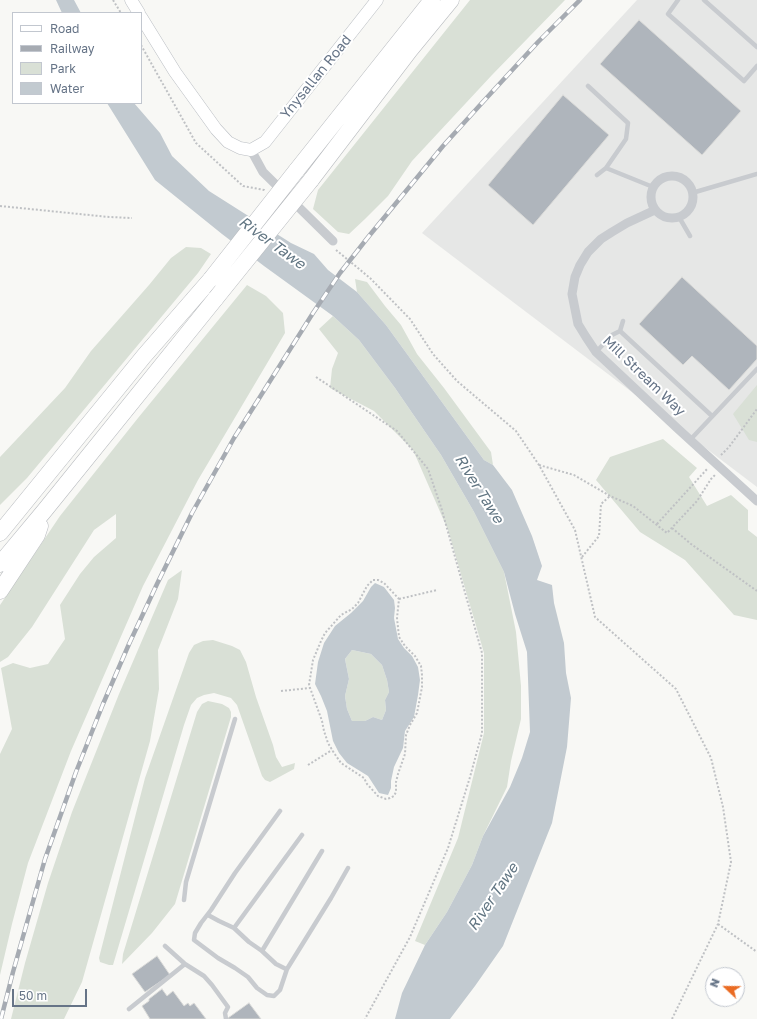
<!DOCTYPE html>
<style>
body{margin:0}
#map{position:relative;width:757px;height:1019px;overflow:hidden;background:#f8f8f5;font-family:"Golos Text",sans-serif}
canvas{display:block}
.legend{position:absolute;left:12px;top:12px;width:130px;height:92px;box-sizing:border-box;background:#fff;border:1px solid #c2c7cf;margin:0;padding:5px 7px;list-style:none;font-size:12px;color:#667487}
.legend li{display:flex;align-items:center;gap:8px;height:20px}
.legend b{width:20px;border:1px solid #c2c7cf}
.north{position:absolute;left:705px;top:967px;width:40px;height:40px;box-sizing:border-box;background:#fff;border:1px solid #c2c7cf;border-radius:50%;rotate:292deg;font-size:11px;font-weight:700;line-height:16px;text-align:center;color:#667487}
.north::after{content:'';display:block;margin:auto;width:14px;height:18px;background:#ea6c24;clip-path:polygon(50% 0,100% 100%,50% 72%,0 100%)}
.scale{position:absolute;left:12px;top:989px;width:75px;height:18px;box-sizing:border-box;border:2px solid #667487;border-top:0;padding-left:5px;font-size:12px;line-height:14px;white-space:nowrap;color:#667487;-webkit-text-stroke:3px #fff;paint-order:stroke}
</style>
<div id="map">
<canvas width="757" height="1019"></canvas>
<ul class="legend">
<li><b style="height:5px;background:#fff"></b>Road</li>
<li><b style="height:5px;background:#a6abb2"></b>Railway</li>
<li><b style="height:11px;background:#d9e0d6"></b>Park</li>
<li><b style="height:11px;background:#c2cad0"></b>Water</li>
</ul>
<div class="north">N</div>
<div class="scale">50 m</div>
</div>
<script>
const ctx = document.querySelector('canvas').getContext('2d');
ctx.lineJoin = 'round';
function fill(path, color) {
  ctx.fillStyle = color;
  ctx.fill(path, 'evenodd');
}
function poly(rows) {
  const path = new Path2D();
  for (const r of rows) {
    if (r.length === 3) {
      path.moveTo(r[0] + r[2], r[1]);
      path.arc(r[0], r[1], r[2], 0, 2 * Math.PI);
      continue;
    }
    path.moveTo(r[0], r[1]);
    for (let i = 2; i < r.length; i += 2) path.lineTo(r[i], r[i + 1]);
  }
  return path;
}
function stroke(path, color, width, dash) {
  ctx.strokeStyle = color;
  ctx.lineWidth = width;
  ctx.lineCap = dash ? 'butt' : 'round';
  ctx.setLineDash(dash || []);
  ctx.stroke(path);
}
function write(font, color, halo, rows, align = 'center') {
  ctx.font = font + ' "Golos Text",sans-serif';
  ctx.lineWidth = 4;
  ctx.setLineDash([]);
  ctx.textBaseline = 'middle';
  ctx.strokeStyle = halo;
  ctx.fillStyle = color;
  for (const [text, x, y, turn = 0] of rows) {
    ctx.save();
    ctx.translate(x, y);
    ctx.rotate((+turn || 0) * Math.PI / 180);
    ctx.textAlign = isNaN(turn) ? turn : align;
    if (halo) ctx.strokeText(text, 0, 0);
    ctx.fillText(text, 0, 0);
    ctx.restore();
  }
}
const built = poly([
 [637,0,757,0,757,487,422,233]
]);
const green = poly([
 [470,0,565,0,492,75,412,161,388,196,365,219,349,234,338,232,313,209,318,190],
 [186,247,201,248,211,254,198,273,27,478,0,505,0,457,65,388,91,351,149,285,171,258],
 [355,279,367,282,385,306,401,325,417,354,444,388,491,452,493,465,484,460,386,325,357,292],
 [247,285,266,296,283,313,285,333,198,480,143,586,71,751,28,863,12,924,0,975,0,754,12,729,1,668,13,663,30,668,48,664,65,639,60,605,80,574,94,557,116,538,116,514,94,530,32,627,8,657,0,662,0,605,60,516,138,418],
 [333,316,359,340,395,388,441,455,474,512,504,572,516,632,521,686,521,719,511,761,507,787,483,836,472,865,447,912,425,945,415,941,458,838,484,733,484,653,448,530,413,450,374,411,330,388,332,369,338,353,319,329],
 [757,385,757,442,749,440,733,414],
 [663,439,697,468,689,477,707,506,731,495,748,510,748,530,757,537,757,620,734,615,685,560,640,532,596,480,610,457],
 [182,570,178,599,158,650,159,689,150,741,82,982,64,1019,11,1019,25,963,48,883,72,812,119,694,168,580],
 [213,640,232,646,240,650,246,662,256,697,273,745,276,757,282,767,295,763,294,769,270,782,265,780,262,776,237,705,231,698,214,693,204,695,197,698,191,705,184,725,113,965,109,965,100,962,99,958,145,778,189,653,194,645,203,641],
 [352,650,371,654,382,665,387,680,389,692,385,700,386,710,382,720,373,717,365,721,352,721,347,709,345,696,349,679,345,659],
 [208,701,222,704,229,708,231,712,231,717,175,904,152,933,122,964,123,954,197,712,202,704]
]);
const water = poly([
 [56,0,74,0,81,13,62,13],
 [107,103,134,103,160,133,172,156,209,191,291,243,314,254,328,270,357,292,386,325,484,460,493,465,512,490,532,536,542,566,537,580,552,585,554,603,564,643,566,673,571,698,567,747,552,823,503,946,475,986,450,1019,395,1019,402,993,425,945,447,912,472,865,483,836,510,787,522,758,530,732,527,652,515,614,504,572,474,512,441,455,395,388,359,340,333,316,264,266,222,234,155,180],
 [375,583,384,587,394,600,395,608,394,618,398,639,404,648,412,656,418,667,420,680,418,695,414,717,405,731,403,748,394,767,391,781,391,788,388,795,379,793,368,776,347,763,339,753,333,741,327,711,321,696,315,684,318,662,324,643,335,626,351,613,363,601,371,587],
 [352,650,371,654,382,665,387,680,389,692,385,700,386,710,382,720,373,717,365,721,352,721,347,709,345,696,349,679,345,659]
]);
const building = poly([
 [639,20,741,111,702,155,600,64,639,20],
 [563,95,609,135,533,225,488,185,563,95],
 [682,277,757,346,757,359,729,390,692,356,683,365,639,324,682,277],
 [157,956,170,975,145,992,132,974,157,956],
 [162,989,167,996,173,991,184,1006,188,1003,190,1006,194,1003,206,1019,150,1019,142,1006,149,1001,149,999,162,989],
 [249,1003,261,1019,228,1019,228,1018,249,1003]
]);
const path = poly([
 [113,0,121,13],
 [141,45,196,143,243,186,264,190,265,191],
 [0,206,109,217,132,218],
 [336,250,370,278,410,319,433,354,457,381,516,431,539,465,575,530,595,617,676,689,711,758,723,807,731,862,718,924,672,1019],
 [316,377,397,431,428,469,441,507,482,653,482,733,470,777,448,848,410,937,365,1019],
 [721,455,729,447,757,409],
 [539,465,574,475,610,496,633,506,667,533,697,501,711,479,716,474],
 [657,524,708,468],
 [672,528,691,544,757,591],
 [582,557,599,536,601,504,610,496],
 [373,580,378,580,384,583,399,599,397,618,399,637,405,646,415,656,421,666,422,675,422,687,417,713,410,725,406,735,405,754,398,774,396,782,396,792,394,796,390,798,386,799,378,796,367,784,364,778,341,763,334,753,328,743,324,731,322,721,309,685,313,660,321,641,325,633,341,615,352,609,358,603,367,586,373,580],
 [399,599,437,590],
 [281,691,310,688],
 [308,765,332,750],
 [718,924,757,952]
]);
const lane = poly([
 [678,0,668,14,744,81,757,66],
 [704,0,757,47],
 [588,86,628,123,626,139,606,168,597,175],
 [606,168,653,187],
 [692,193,757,174],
 [679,217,690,236],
 [620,331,712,416],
 [596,352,612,335,620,331,623,321],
 [690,440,757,369],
 [280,811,235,873,211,910,201,923,195,933,194,940,218,958,235,968,248,977,257,988,267,995,274,996,280,990,287,969,331,898,348,868],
 [184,900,186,882,235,719],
 [208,915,219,921,234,928,249,942,262,951,276,964,286,969,287,969],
 [234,928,302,835],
 [165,946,185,964,204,976,212,985,228,1007,225,1013,226,1019],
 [262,951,322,851],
 [129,1009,185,964]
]);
const street = poly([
 [251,150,263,172,333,241],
 [672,197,21],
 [655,210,627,223,612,232,601,239,588,252,580,265,575,277,572,294,578,324,586,337,596,352,677,428,757,501]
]);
const secondary = poly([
 [131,0,139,13],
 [141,17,175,72,216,129,228,142,240,148,251,150,265,142,377,0]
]);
const highway = poly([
 [296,171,432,0],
 [311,180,410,50,451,0],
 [0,533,144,356,211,279],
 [0,564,45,510,216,298],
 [0,591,37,535,40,526]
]);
const rail = poly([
 [1,1019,13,972,45,859,76,772,103,704,129,644,157,584,192,513,234,438,313,313,340,273,369,236,443,146,481,104,538,42,580,0]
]);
const highwayBridge = poly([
 [211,279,296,171],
 [216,298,311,180]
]);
const streetNames = [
 ["Ynysallan Road",316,77,-51],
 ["Mill Stream Way",644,376,44]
];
const waterNames = [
 ["River Tawe",272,243,36],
 ["River Tawe",479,489,58],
 ["River Tawe",493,897,-56]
];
fill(built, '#e6e7e6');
fill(green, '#d9e0d6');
fill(water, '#c2cad0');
fill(building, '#afb5bc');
stroke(building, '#dadad8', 1);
stroke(secondary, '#babec3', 13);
stroke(highway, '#b8bbbf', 17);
stroke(path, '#bfc1c4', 2, [2, 2]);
stroke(lane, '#c8cbcf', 4.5);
stroke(street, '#c8cbcf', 9);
stroke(secondary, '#fff', 12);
stroke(highway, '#fff', 16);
stroke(rail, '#a6abb2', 4.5);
stroke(rail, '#fff', 3, [9]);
stroke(highwayBridge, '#b8bbbf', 17, []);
stroke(highwayBridge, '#fff', 16);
write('14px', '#667487', '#fff', streetNames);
write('italic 15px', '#627683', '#fff', waterNames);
</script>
